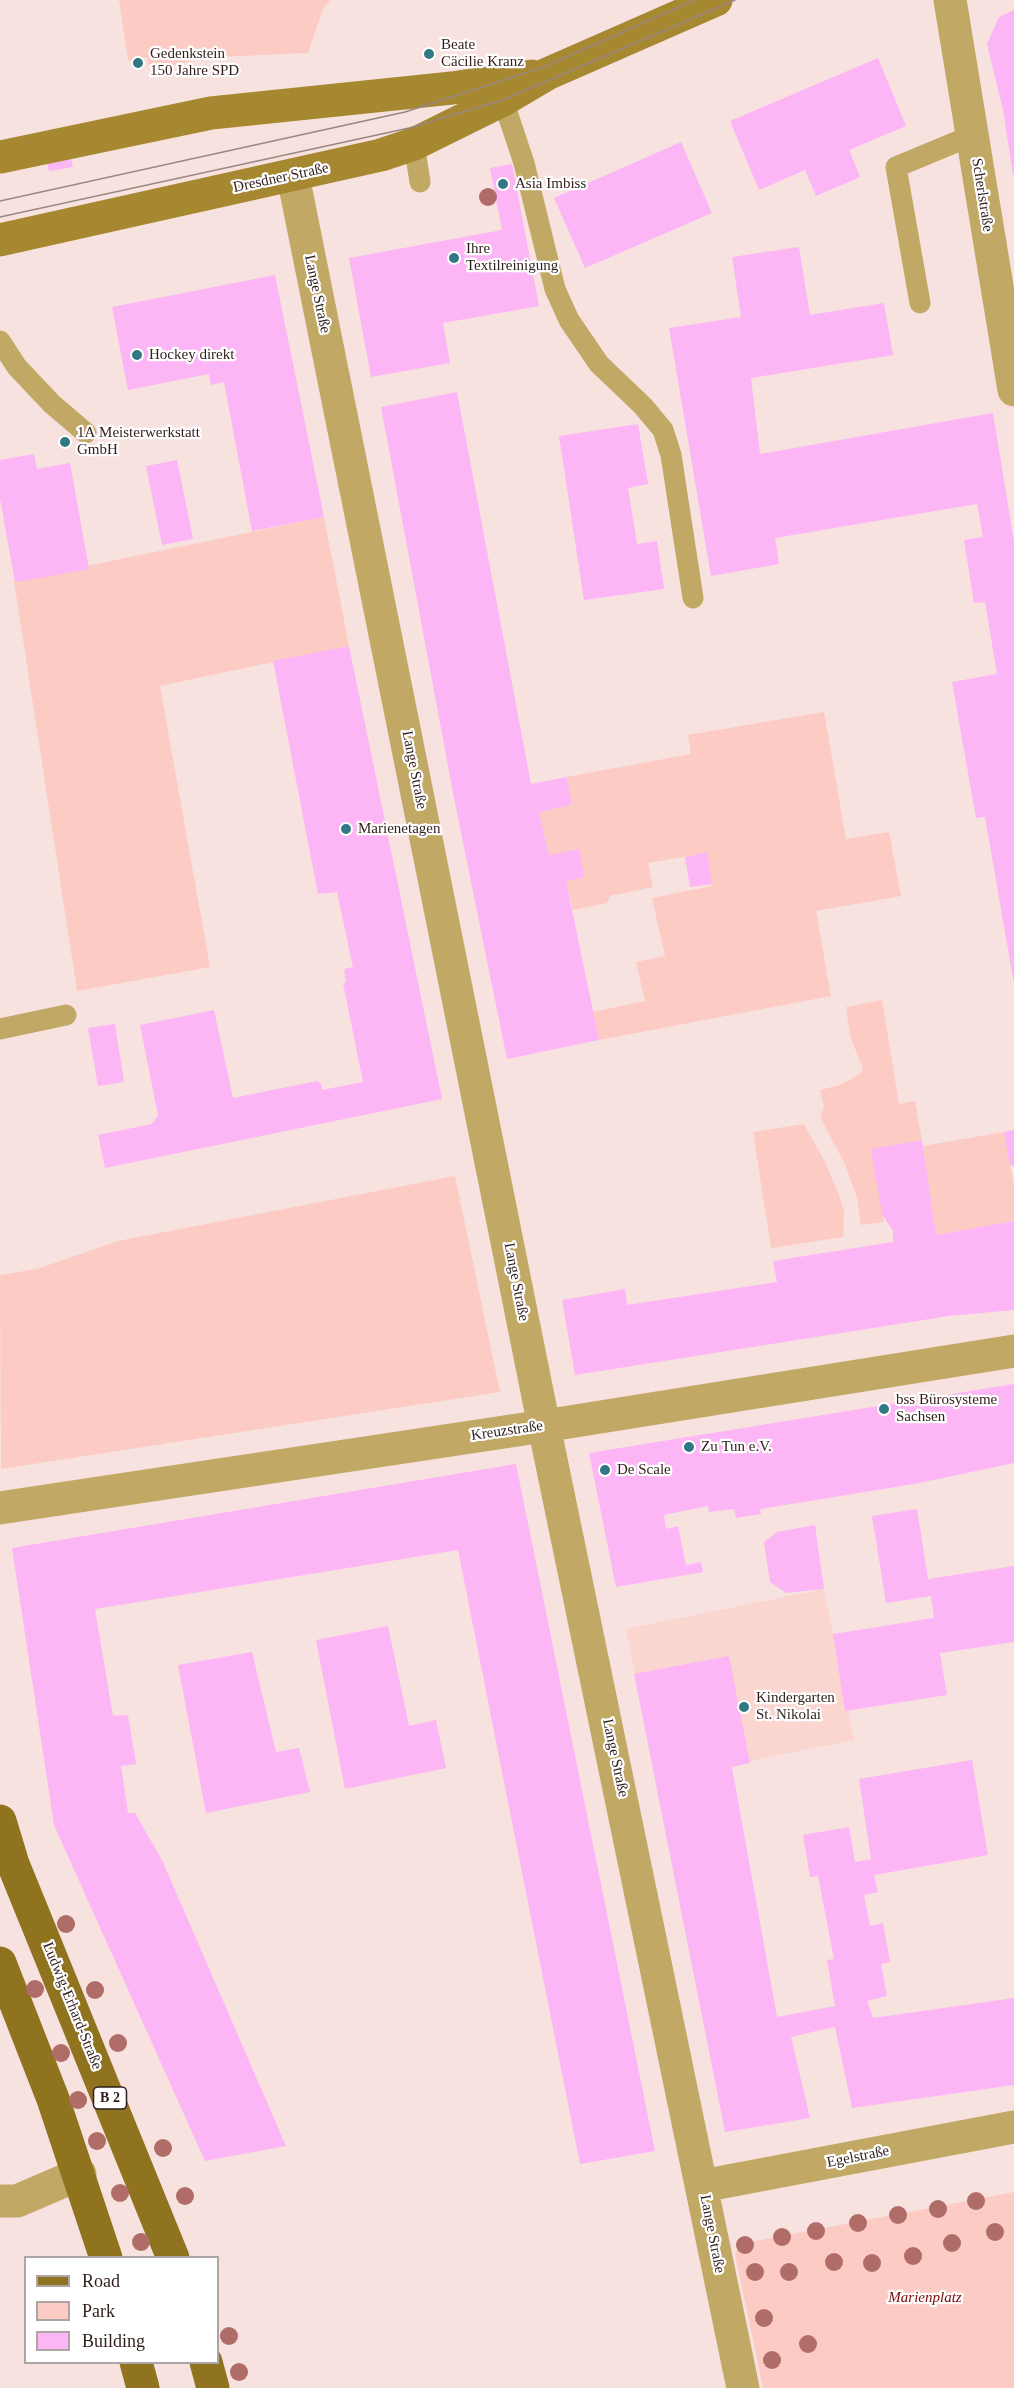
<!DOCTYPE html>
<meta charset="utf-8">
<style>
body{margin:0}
#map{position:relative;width:1014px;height:2388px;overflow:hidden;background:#f8e2df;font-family:Georgia,serif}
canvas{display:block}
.legend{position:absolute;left:24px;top:2256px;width:195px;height:108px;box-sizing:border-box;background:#fff;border:2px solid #ada5a4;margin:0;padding:8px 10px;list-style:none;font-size:18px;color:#311e1b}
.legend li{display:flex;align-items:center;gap:12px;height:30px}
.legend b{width:30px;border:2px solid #ada5a4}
</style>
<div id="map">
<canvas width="1014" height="2388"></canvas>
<ul class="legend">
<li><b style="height:8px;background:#8f731f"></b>Road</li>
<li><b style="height:16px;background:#fccbc3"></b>Park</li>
<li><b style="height:16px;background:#fcb5f5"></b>Building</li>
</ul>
</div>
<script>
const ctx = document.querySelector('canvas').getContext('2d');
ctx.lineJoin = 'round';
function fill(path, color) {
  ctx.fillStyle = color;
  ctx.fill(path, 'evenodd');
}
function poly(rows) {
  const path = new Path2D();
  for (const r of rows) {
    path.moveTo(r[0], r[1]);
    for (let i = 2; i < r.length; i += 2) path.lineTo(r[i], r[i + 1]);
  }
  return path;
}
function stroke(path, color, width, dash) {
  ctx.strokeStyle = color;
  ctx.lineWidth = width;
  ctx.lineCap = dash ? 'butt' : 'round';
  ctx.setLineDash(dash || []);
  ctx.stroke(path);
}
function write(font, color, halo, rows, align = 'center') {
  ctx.font = font + ' Georgia,serif';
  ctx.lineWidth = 4.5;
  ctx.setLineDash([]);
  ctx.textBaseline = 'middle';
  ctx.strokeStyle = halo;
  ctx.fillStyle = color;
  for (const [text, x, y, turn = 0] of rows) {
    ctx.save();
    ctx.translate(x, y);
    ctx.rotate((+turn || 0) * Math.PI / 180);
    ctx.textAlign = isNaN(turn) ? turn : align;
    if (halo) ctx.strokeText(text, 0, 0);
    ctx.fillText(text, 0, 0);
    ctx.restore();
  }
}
const built = poly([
 [824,1589,854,1740,656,1780,626,1629]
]);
const green = poly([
 [119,0,330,0,323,9,308,53,214,57,149,70,147,57,128,61],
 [324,517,349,646,160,686,210,967,77,991,14,581],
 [824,712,846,839,889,832,901,896,816,911,831,996,599,1040,593,1012,645,1001,636,962,665,956,652,898,712,886,707,853,648,863,653,887,610,896,607,903,573,910,566,881,549,855,539,812,572,805,567,777,691,754,688,735],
 [882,1000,899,1104,915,1101,922,1140,871,1149,884,1222,861,1225,857,1198,845,1164,820,1117,824,1107,820,1090,840,1085,860,1074,863,1069,850,1036,846,1007],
 [804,1124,824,1160,839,1195,844,1211,843,1237,771,1248,753,1132],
 [1004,1132,1014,1185,1014,1221,936,1235,923,1146],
 [455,1176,500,1392,1,1469,0,1275,37,1269,118,1241],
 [1014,2192,1014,2388,763,2388,735,2254,740,2244]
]);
const building = poly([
 [1014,10,1014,175,1013,175,1003,110,987,44,999,17],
 [878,58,906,126,849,150,860,177,816,196,805,170,759,190,730,121],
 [681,142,712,213,585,268,554,198],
 [71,158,73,167,49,171,47,163],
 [512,164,539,306,443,323,450,363,371,377,349,258,502,230,490,168],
 [799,247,810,315,884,303,893,355,751,378,760,454,993,413,1014,542,1014,984,985,817,976,818,952,682,997,674,985,602,974,603,964,540,983,537,977,504,775,538,779,564,711,576,669,328,741,317,732,257],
 [275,275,324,517,252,531,224,382,211,385,209,374,128,390,112,307],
 [457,392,531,784,567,777,572,805,539,812,549,855,579,849,584,877,566,881,599,1040,507,1059,454,798,381,407],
 [638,424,648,484,628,488,637,544,657,541,664,589,584,600,559,436],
 [34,454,37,469,70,463,89,569,15,582,0,499,0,460],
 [177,460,193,539,162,545,146,466],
 [349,646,442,1099,105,1168,98,1135,152,1124,158,1115,140,1025,214,1010,233,1098,317,1081,321,1084,322,1090,363,1082,343,983,346,983,344,969,353,967,337,892,318,894,273,661],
 [707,852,712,884,690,887,685,857],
 [115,1024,124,1082,98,1086,88,1028],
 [1014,1130,1014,1165,1010,1166,1004,1132],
 [922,1140,936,1235,1014,1221,1014,1310,949,1316,575,1375,562,1300,625,1289,627,1305,777,1282,773,1261,893,1242,893,1231,882,1214,871,1149],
 [1014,1384,1014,1463,914,1484,760,1509,761,1514,736,1518,734,1509,709,1512,708,1506,664,1515,666,1529,678,1526,686,1565,701,1562,703,1572,616,1587,589,1453],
 [516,1464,655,2151,580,2164,458,1550,95,1609,113,1716,128,1715,136,1764,121,1766,128,1813,135,1813,162,1860,286,2146,205,2161,54,1825,12,1548],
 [917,1509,928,1579,1014,1566,1014,1642,940,1653,947,1695,845,1711,833,1634,934,1618,931,1596,886,1603,872,1516],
 [815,1525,824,1589,786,1593,770,1582,764,1542,777,1532],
 [388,1626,409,1726,436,1720,446,1768,345,1789,316,1640],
 [252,1652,276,1752,299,1748,310,1792,206,1813,178,1665],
 [729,1656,750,1763,732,1767,777,2017,835,2006,827,1960,834,1959,818,1876,810,1877,803,1835,849,1827,855,1862,871,1859,859,1779,972,1760,988,1855,874,1875,878,1892,864,1895,870,1926,883,1923,890,1962,881,1964,887,1996,867,2001,873,2018,1014,1998,1014,2085,852,2108,835,2027,825,2029,791,2037,810,2118,725,2132,634,1674]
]);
const service = poly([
 [503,100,524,163,555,289,569,320,599,364,643,406,663,430,671,455,693,598],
 [414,144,420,182],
 [920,303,896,167,973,135],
 [0,341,17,367,52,404,86,433],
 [0,1029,66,1015]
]);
const minor = poly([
 [950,0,1014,390],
 [293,176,544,1426,743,2388],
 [0,1508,544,1426,1014,1351],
 [702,2186,1014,2127],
 [0,2201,17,2201,80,2174]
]);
const secondary = poly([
 [0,157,211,113,452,88,532,76],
 [0,240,381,155,414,144,503,100,547,74,716,0]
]);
const primary = poly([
 [0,1821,13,1864,173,2258],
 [0,1963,53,2099,106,2258],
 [136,2362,143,2388],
 [206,2362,213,2388]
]);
const tram = poly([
 [0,201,405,112,544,67,695,0],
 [0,217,409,128,503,100,735,0]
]);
const trees = [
 [488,197],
 [66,1924],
 [35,1989],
 [95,1990],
 [118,2043],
 [61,2053],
 [78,2100],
 [97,2141],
 [163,2148],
 [120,2193],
 [185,2196],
 [976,2201],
 [938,2209],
 [898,2215],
 [858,2223],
 [816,2231],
 [995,2232],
 [782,2237],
 [141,2242],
 [952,2243],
 [745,2245],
 [913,2256],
 [834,2262],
 [872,2263],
 [755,2272],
 [789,2272],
 [764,2318],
 [229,2336],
 [808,2344],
 [772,2360],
 [239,2372]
];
const markers = [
 [429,54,6,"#317884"],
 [138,63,6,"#317884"],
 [503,184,6,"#317884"],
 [454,258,6,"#317884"],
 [137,355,6,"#317884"],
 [65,442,6,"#317884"],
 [346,829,6,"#317884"],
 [884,1409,6,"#317884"],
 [689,1447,6,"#317884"],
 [605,1470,6,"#317884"],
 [744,1707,6,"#317884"]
];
const shields = [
 [110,2098,33]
];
const shieldNames = [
 ["B 2",110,2098]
];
const poiNames = [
 ["Beate",441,45],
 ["Cäcilie Kranz",441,62],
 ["Gedenkstein",150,54],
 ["150 Jahre SPD",150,71],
 ["Asia Imbiss",515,184],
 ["Ihre",466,249],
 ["Textilreinigung",466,266],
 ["Hockey direkt",149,355],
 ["1A Meisterwerkstatt",77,433],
 ["GmbH",77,450],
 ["Marienetagen",358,829],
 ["bss Bürosysteme",896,1400],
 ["Sachsen",896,1417],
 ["Zu Tun e.V.",701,1447],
 ["De Scale",617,1470],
 ["Kindergarten",756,1698],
 ["St. Nikolai",756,1715]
];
const streetNames = [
 ["Dresdner Straße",281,178,-12],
 ["Scherlstraße",982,195,81],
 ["Lange Straße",317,294,78],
 ["Lange Straße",414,770,79],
 ["Lange Straße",516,1282,79],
 ["Kreuzstraße",507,1431,-8],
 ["Lange Straße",615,1758,78],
 ["Ludwig-Erhard-Straße",72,2006,68],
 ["Egelstraße",858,2157,-11],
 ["Lange Straße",712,2234,79]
];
const parkNames = [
 ["Marienplatz",925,2298]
];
fill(built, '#fbd6d0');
fill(green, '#fccbc3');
fill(building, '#fcb5f5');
stroke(service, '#c1a864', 21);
stroke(minor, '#c1a864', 33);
stroke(secondary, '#a68830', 33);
stroke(primary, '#8f731f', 33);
stroke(tram, '#9a8683', 1.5);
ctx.fillStyle = '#b06c67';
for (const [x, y] of trees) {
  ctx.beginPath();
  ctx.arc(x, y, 9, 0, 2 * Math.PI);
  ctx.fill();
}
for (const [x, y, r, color] of markers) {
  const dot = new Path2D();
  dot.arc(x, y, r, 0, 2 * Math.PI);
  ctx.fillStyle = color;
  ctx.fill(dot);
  stroke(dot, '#fff', 2);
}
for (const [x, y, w] of shields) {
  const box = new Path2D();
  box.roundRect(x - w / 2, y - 11, w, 22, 4.5);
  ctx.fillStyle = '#fff';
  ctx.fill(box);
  stroke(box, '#311e1b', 1.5);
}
write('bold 14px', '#311e1b', null, shieldNames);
write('15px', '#311e1b', '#fff', poiNames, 'left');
write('15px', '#311e1b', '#fff', streetNames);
write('italic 15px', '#760b04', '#fff', parkNames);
</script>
